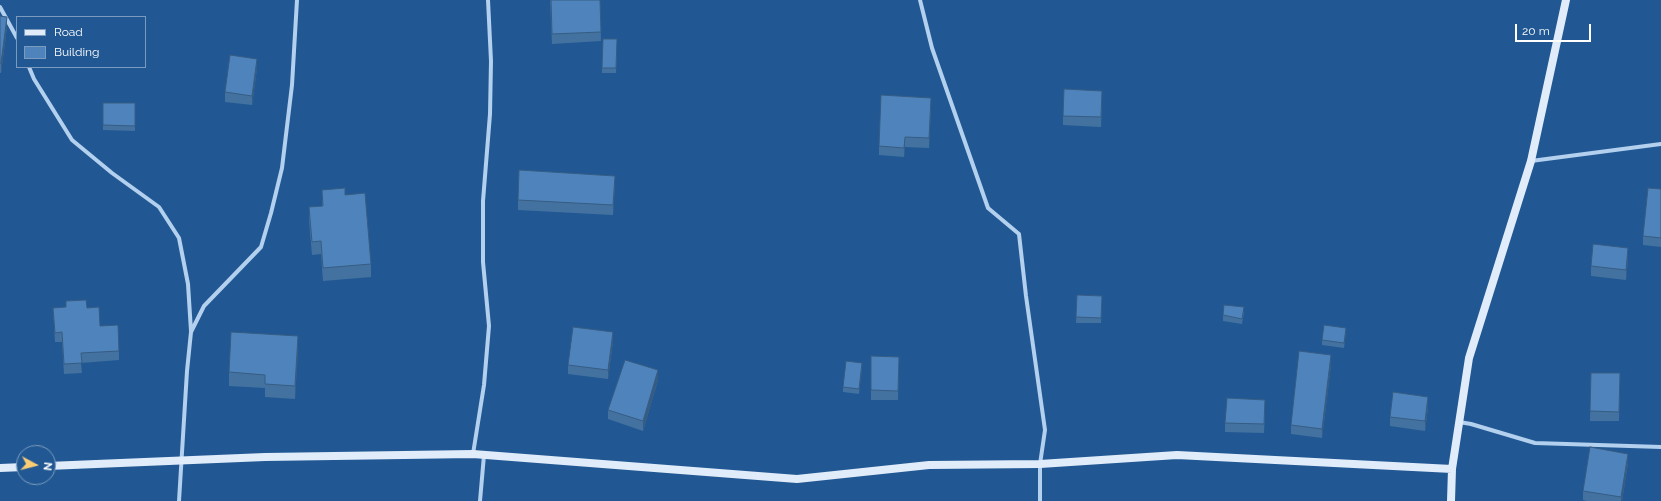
<!DOCTYPE html>
<style>
body{margin:0}
#map{position:relative;width:1661px;height:501px;overflow:hidden;background:#215893;font-family:Raleway,sans-serif}
canvas{display:block}
.legend{position:absolute;left:16px;top:16px;width:130px;height:52px;box-sizing:border-box;background:#215893;border:1px solid #7a9bbe;margin:0;padding:5px 7px;list-style:none;font-size:12px;color:#fff}
.legend li{display:flex;align-items:center;gap:8px;height:20px}
.legend b{width:20px;border:1px solid #7a9bbe}
.north{position:absolute;left:16px;top:445px;width:40px;height:40px;box-sizing:border-box;background:#215893;border:1px solid #7a9bbe;border-radius:50%;rotate:97deg;font-size:11px;font-weight:700;line-height:16px;text-align:center;color:#fff}
.north::after{content:'';display:block;margin:auto;width:14px;height:18px;background:#facd75;clip-path:polygon(50% 0,100% 100%,50% 72%,0 100%)}
.scale{position:absolute;left:1515px;top:24px;width:76px;height:18px;box-sizing:border-box;border:2px solid #fff;border-top:0;padding-left:5px;font-size:12px;line-height:14px;white-space:nowrap;color:#fff;-webkit-text-stroke:3px #215893;paint-order:stroke}
</style>
<div id="map">
<canvas width="1661" height="501"></canvas>
<ul class="legend">
<li><b style="height:5px;background:#e0ecfa"></b>Road</li>
<li><b style="height:11px;background:#4e84bb"></b>Building</li>
</ul>
<div class="north">N</div>
<div class="scale">20 m</div>
</div>
<script>
const ctx = document.querySelector('canvas').getContext('2d');
ctx.lineJoin = 'round';
function poly(rows) {
  const path = new Path2D();
  for (const r of rows) {
    path.moveTo(r[0], r[1]);
    for (let i = 2; i < r.length; i += 2) path.lineTo(r[i], r[i + 1]);
  }
  return path;
}
function stroke(path, color, width, dash) {
  ctx.strokeStyle = color;
  ctx.lineWidth = width;
  ctx.lineCap = dash ? 'butt' : 'round';
  ctx.setLineDash(dash || []);
  ctx.stroke(path);
}
function fill(path, color) {
  ctx.fillStyle = color;
  ctx.fill(path, 'evenodd');
}
const street = poly([
 [920,0,932,48,988,208,1019,234,1026,296,1045,430,1040,464,1040,501],
 [0,7,17,38],
 [29,67,34,79,72,140,112,173,159,207,179,238,188,284,191,331],
 [1531,161,1661,144],
 [1459,422,1471,424,1535,443,1661,447],
 [473,454,484,385,489,326,483,262,483,201,490,114,491,61,488,0],
 [179,501,187,371,191,332,204,306,261,247,271,213,282,168,292,85,297,0],
 [480,501,484,455]
]);
const secondary = poly([
 [48,466,265,457,473,454,797,479,929,465,1040,464,1177,455,1452,469],
 [0,468,24,467],
 [1451,501,1452,469,1469,358,1531,161,1566,0]
]);
const wall = poly([
 [550,0,600,0,601,41,552,44],
 [0,16,7,27,1,73,0,73],
 [617,39,616,73,602,73,602,68],
 [257,68,252,105,225,102,225,92],
 [1102,100,1101,127,1063,125,1063,116],
 [103,103,135,103,135,131,103,130],
 [931,108,929,148,905,147,904,157,879,155,879,146],
 [615,185,613,215,518,210,518,200],
 [1661,189,1661,247,1643,245,1643,236],
 [322,190,345,195,371,264,371,277,323,281,321,254,312,255,309,221,309,207,322,206],
 [1628,258,1626,280,1591,276,1591,266],
 [1077,295,1102,296,1101,323,1076,323],
 [53,308,87,308,100,326,119,351,119,360,81,363,82,373,64,374,62,342,55,342],
 [1244,312,1242,324,1223,321,1223,315],
 [1346,333,1344,348,1322,345,1322,340],
 [613,341,608,379,568,374,568,365],
 [298,349,295,399,265,397,265,388,229,386,229,372],
 [871,356,899,357,898,400,871,400],
 [1331,365,1322,438,1291,434,1291,425],
 [862,368,859,394,843,392,843,387],
 [1591,373,1620,373,1619,421,1590,421],
 [658,380,643,431,608,419,608,410],
 [1428,407,1425,431,1390,426,1390,417],
 [1265,410,1264,433,1225,432,1225,423],
 [1628,463,1622,501,1587,501,1583,500,1583,491]
]);
const shadedWall = poly([
 [7,17,7,27,1,73,1,63],
 [257,59,257,68,252,105,252,96],
 [931,98,931,108,929,148,929,138],
 [905,137,905,147,904,157,904,148],
 [615,176,615,185,613,215,613,205],
 [1628,248,1628,258,1626,280,1626,270],
 [1346,328,1346,333,1344,348,1344,343],
 [613,332,613,341,608,379,608,370],
 [298,336,298,349,295,399,295,386],
 [1331,355,1331,365,1322,438,1322,429],
 [862,363,862,368,859,394,859,389],
 [658,370,658,380,643,431,643,421],
 [1428,397,1428,407,1425,431,1425,421],
 [1628,454,1628,463,1622,501,1621,501,1621,497]
]);
const building = poly([
 [551,0,600,0,601,32,552,34,551,0],
 [0,16,7,17,1,63,0,63,0,16],
 [603,39,617,39,616,68,602,68,603,39],
 [230,55,257,59,252,96,225,92,230,55],
 [1064,89,1102,91,1101,117,1063,116,1064,89],
 [881,95,931,98,929,138,905,137,904,148,879,146,881,95],
 [103,103,135,103,135,126,103,125,103,103],
 [519,170,615,176,613,205,518,200,519,170],
 [345,188,345,195,365,193,371,264,323,268,321,241,312,242,309,207,323,206,322,190,345,188],
 [1648,188,1661,189,1661,238,1643,236,1648,188],
 [1593,244,1628,248,1626,270,1591,266,1593,244],
 [1077,295,1102,296,1101,318,1076,317,1077,295],
 [86,300,87,308,99,307,100,326,118,325,119,351,81,353,82,363,64,364,62,332,55,333,53,308,66,307,66,301,86,300],
 [1224,305,1244,307,1242,319,1223,315,1224,305],
 [1324,325,1346,328,1344,343,1322,340,1324,325],
 [573,327,613,332,608,370,568,365,573,327],
 [231,332,298,336,295,386,265,384,265,375,229,372,231,332],
 [1299,351,1331,355,1322,429,1291,425,1299,351],
 [871,356,899,357,898,391,871,390,871,356],
 [625,360,658,370,643,421,608,410,625,360],
 [846,361,862,363,859,389,843,387,846,361],
 [1591,373,1620,373,1619,412,1590,411,1591,373],
 [1393,392,1428,397,1425,421,1390,417,1393,392],
 [1227,398,1265,400,1264,424,1225,423,1227,398],
 [1590,447,1628,454,1621,497,1583,491,1590,447]
]);
stroke(street, '#b3d0ee', 4);
stroke(secondary, '#e0ecfa', 8);
fill(wall, '#4372a1');
fill(shadedWall, '#375c83');
fill(building, '#4e84bb');
stroke(building, '#375c83', 1);
</script>
